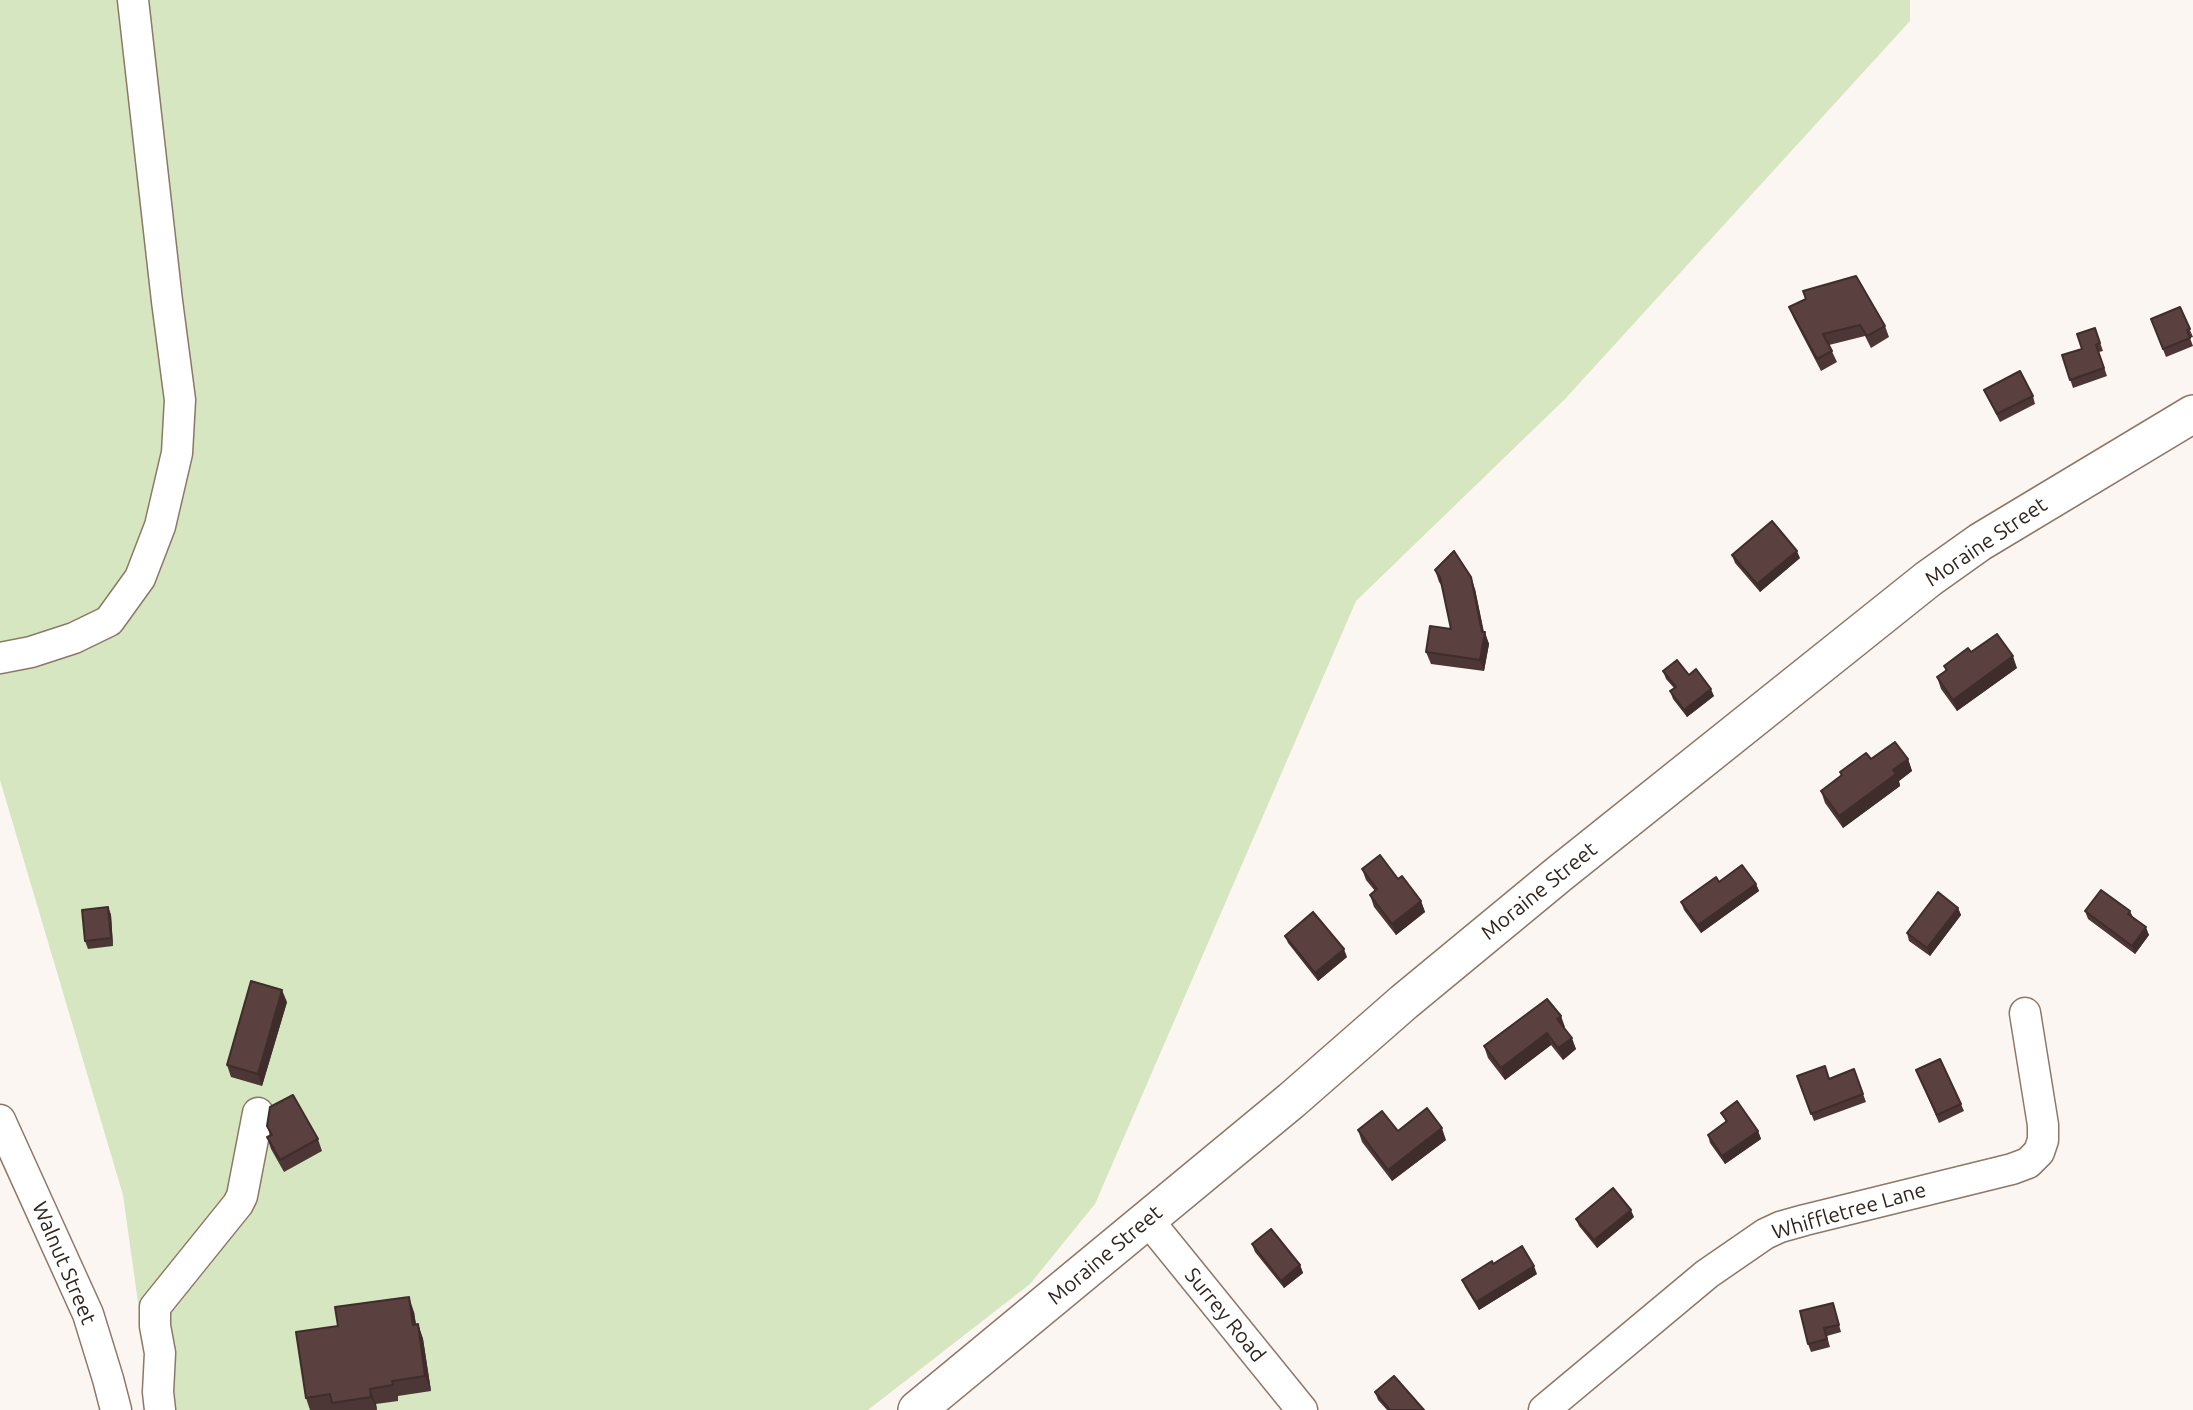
<!DOCTYPE html>
<style>
body{margin:0}
canvas{display:block;background:#fbf6f2}
</style>
<canvas width="2193" height="1410"></canvas>
<script>
const ctx = document.querySelector('canvas').getContext('2d');
ctx.lineJoin = 'round';
function fill(path, color) {
  ctx.fillStyle = color;
  ctx.fill(path, 'evenodd');
}
function poly(rows) {
  const path = new Path2D();
  for (const r of rows) {
    path.moveTo(r[0], r[1]);
    for (let i = 2; i < r.length; i += 2) path.lineTo(r[i], r[i + 1]);
  }
  return path;
}
function stroke(path, color, width, dash) {
  ctx.strokeStyle = color;
  ctx.lineWidth = width;
  ctx.lineCap = dash ? 'butt' : 'round';
  ctx.setLineDash(dash || []);
  ctx.stroke(path);
}
function write(font, color, halo, rows, align = 'center') {
  ctx.font = font + ' Ubuntu,sans-serif';
  ctx.lineWidth = 7;
  ctx.setLineDash([]);
  ctx.textBaseline = 'middle';
  ctx.strokeStyle = halo;
  ctx.fillStyle = color;
  for (const [text, x, y, turn = 0] of rows) {
    ctx.save();
    ctx.translate(x, y);
    ctx.rotate((+turn || 0) * Math.PI / 180);
    ctx.textAlign = isNaN(turn) ? turn : align;
    if (halo) ctx.strokeText(text, 0, 0);
    ctx.fillText(text, 0, 0);
    ctx.restore();
  }
}
const green = poly([
 [0,0,1910,0,1910,21,1565,399,1356,601,1095,1204,1030,1284,868,1410,153,1410,123,1195,0,780]
]);
const minor = poly([
 [0,658,31,652,74,638,109,621,140,578,160,526,177,453,180,400,167,301,133,0],
 [0,1120,88,1314,108,1379,116,1410],
 [1147,1219,1302,1410],
 [160,1410,158,1392,160,1353,155,1326,155,1307,238,1204,242,1196,258,1113],
 [1544,1410,1707,1274,1765,1234,1780,1227,1805,1220,2012,1169,2028,1163,2039,1152,2043,1140,2043,1125,2025,1013]
]);
const major = poly([
 [917,1410,1292,1100,1404,1002,1559,874,1928,579,1980,542,2193,414]
]);
const wall = poly([
 [1803,291,1885,326,1889,337,1871,348,1865,336,1829,345,1837,362,1821,371,1794,319,1789,307,1806,299],
 [2180,307,2193,337,2190,338,2193,346,2166,357,2151,319],
 [2095,328,2103,351,2099,352,2107,376,2073,388,2062,355,2082,349],
 [1984,390,2033,396,2035,404,2000,422],
 [1732,555,1800,558,1760,592,1735,563],
 [1435,570,1475,589,1484,632,1489,644,1484,671,1431,664,1426,652,1451,629,1442,586,1439,582],
 [1971,652,2017,668,1957,711,1941,689,1937,677,1946,671,1944,666],
 [1663,671,1689,675,1714,696,1687,717,1673,699,1670,691,1674,688,1666,679],
 [1871,759,1908,759,1912,771,1899,781,1900,786,1843,828,1825,803,1821,791,1841,776,1840,772],
 [1362,869,1398,879,1421,901,1425,912,1396,935,1374,907,1370,895,1375,891,1366,880],
 [1719,882,1756,884,1759,891,1701,933,1684,910,1681,902],
 [108,907,111,915,113,946,88,949,85,941],
 [1958,908,1961,915,1930,956,1909,941,1907,933],
 [2085,911,2130,911,2133,917,2149,935,2135,954,2088,919],
 [1285,936,1347,957,1318,981,1288,943],
 [287,1002,262,1086,231,1077,227,1065],
 [1561,1016,1564,1028,1576,1049,1563,1060,1551,1045,1505,1080,1488,1058,1484,1046],
 [1854,1069,1866,1102,1814,1121,1797,1076,1829,1079],
 [1916,1070,1961,1104,1964,1111,1939,1123],
 [1721,1113,1758,1131,1761,1139,1725,1164,1710,1143,1708,1135,1726,1122],
 [267,1126,318,1139,322,1151,284,1172,271,1149,267,1137,270,1135],
 [1358,1130,1398,1131,1446,1140,1392,1181,1362,1142],
 [1634,1217,1597,1248,1579,1226,1576,1219],
 [1252,1244,1300,1265,1303,1273,1284,1288,1255,1252],
 [1493,1264,1537,1274,1479,1310,1465,1287,1462,1280],
 [1833,1303,1841,1332,1827,1336,1830,1347,1811,1352,1808,1344],
 [414,1312,416,1324,418,1324,423,1339,431,1391,398,1396,398,1401,376,1404,377,1410,310,1410,306,1398,338,1326],
 [1375,1392,1424,1410,1387,1410,1378,1400]
]);
const shadedWall = poly([
 [1797,551,1800,558,1760,592,1757,584],
 [1471,577,1475,589,1484,634,1485,632,1489,644,1484,671,1480,660,1482,632],
 [2013,656,2017,668,1957,711,1953,700],
 [1711,689,1714,696,1687,717,1684,710],
 [1908,759,1912,771,1899,781,1900,786,1843,828,1839,816,1893,770],
 [1756,884,1759,891,1701,933,1698,925],
 [1421,901,1425,912,1396,935,1392,924],
 [108,907,111,915,113,946,111,938],
 [1958,908,1961,915,1930,956,1927,948],
 [2146,927,2149,935,2135,954,2132,946],
 [1344,949,1347,957,1318,981,1315,973],
 [282,990,287,1002,262,1086,258,1074],
 [1561,1016,1565,1027,1561,1030,1557,1019],
 [1547,1033,1551,1045,1505,1080,1501,1068],
 [1572,1038,1576,1049,1563,1060,1558,1048],
 [1442,1128,1446,1140,1392,1181,1388,1170],
 [1758,1131,1761,1139,1725,1164,1722,1156],
 [1631,1210,1634,1217,1597,1248,1594,1240],
 [1300,1265,1303,1273,1284,1288,1281,1281],
 [1534,1266,1537,1274,1479,1310,1476,1302],
 [409,1297,414,1312,418,1340,413,1325],
 [418,1324,423,1339,431,1391,425,1376],
 [370,1389,376,1404,377,1410,371,1397]
]);
const building = poly([
 [1856,276,1885,326,1867,336,1860,325,1823,334,1832,351,1817,359,1789,307,1806,299,1803,291,1856,276],
 [2180,307,2190,329,2187,330,2190,338,2163,349,2151,319,2180,307],
 [2095,328,2100,343,2096,345,2104,368,2070,380,2062,355,2082,349,2077,334,2095,328],
 [2020,371,2033,396,1997,414,1984,390,2020,371],
 [1772,521,1797,551,1757,584,1732,555,1772,521],
 [1454,551,1471,577,1482,632,1485,632,1480,660,1426,652,1430,626,1451,629,1440,577,1435,570,1454,551],
 [1997,634,2013,656,1953,700,1937,677,1947,670,1944,666,1968,648,1971,652,1997,634],
 [1677,660,1689,675,1696,669,1711,689,1684,710,1670,691,1676,687,1663,671,1677,660],
 [1895,742,1908,759,1893,770,1896,774,1839,816,1821,791,1842,775,1840,772,1866,753,1871,759,1895,742],
 [1380,855,1398,879,1402,876,1421,901,1392,924,1370,895,1377,889,1362,869,1380,855],
 [1742,865,1756,884,1698,925,1681,902,1716,877,1719,882,1742,865],
 [2101,890,2130,911,2128,914,2146,927,2132,946,2085,911,2101,890],
 [1938,892,1958,908,1927,948,1907,933,1938,892],
 [108,907,111,938,85,941,82,910,108,907],
 [1313,912,1344,949,1315,973,1285,936,1313,912],
 [251,981,282,990,258,1074,227,1065,251,981],
 [1547,999,1561,1016,1557,1019,1572,1038,1558,1048,1547,1033,1501,1068,1484,1046,1547,999],
 [1940,1059,1961,1104,1937,1115,1916,1070,1940,1059],
 [1825,1066,1829,1079,1854,1069,1863,1094,1811,1114,1797,1076,1825,1066],
 [293,1095,318,1139,280,1160,267,1137,272,1135,267,1126,270,1107,293,1095],
 [1737,1101,1758,1131,1722,1156,1708,1135,1727,1121,1721,1113,1737,1101],
 [1427,1108,1442,1128,1388,1170,1358,1130,1382,1111,1398,1131,1427,1108],
 [1613,1188,1631,1210,1594,1240,1576,1219,1613,1188],
 [1271,1229,1300,1265,1281,1281,1252,1244,1271,1229],
 [1522,1246,1534,1266,1476,1302,1462,1280,1492,1261,1493,1264,1522,1246],
 [409,1297,413,1325,418,1324,425,1376,392,1381,393,1385,370,1389,371,1397,332,1403,330,1394,306,1398,296,1332,338,1326,335,1307,409,1297],
 [1833,1303,1839,1325,1824,1328,1827,1339,1808,1344,1800,1311,1833,1303],
 [1394,1376,1424,1410,1390,1410,1375,1392,1394,1376]
]);
const streetNames = [
 ["Moraine Street",1986,542,-34],
 ["Moraine Street",1539,891,-39],
 ["Whiffletree Lane",1849,1211,-16],
 ["Moraine Street",1105,1255,-40],
 ["Walnut Street",64,1263,67],
 ["Surrey Road",1225,1315,51]
];
fill(green, '#d5e6c1');
stroke(minor, '#8e7767', 33);
stroke(major, '#8e7767', 40);
stroke(minor, '#fff', 30);
stroke(major, '#fff', 37);
fill(wall, '#4d3736');
fill(shadedWall, '#3f2d2c');
fill(building, '#5a403f');
stroke(building, '#3f2d2c', 2);
write('21px', '#2f251f', '#fff', streetNames);
</script>
